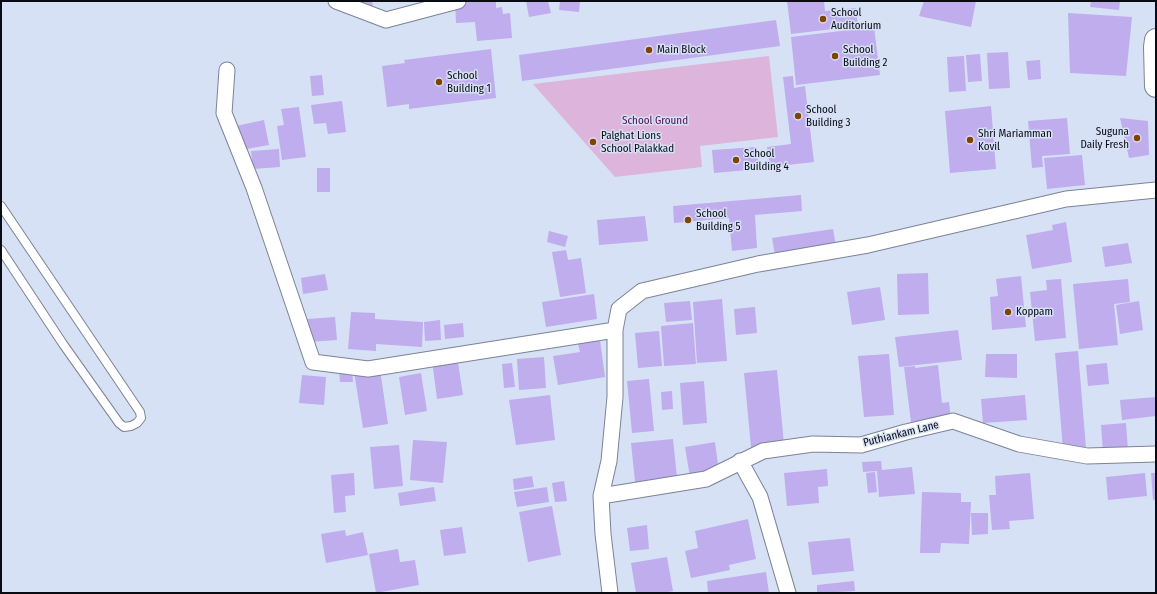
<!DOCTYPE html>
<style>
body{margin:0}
#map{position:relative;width:1157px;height:594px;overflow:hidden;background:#d7e1f5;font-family:"Fira Sans Condensed",sans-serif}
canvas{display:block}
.frame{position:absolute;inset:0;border:2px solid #080b12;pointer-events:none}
</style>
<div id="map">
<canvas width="1157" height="594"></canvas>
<div class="frame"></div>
</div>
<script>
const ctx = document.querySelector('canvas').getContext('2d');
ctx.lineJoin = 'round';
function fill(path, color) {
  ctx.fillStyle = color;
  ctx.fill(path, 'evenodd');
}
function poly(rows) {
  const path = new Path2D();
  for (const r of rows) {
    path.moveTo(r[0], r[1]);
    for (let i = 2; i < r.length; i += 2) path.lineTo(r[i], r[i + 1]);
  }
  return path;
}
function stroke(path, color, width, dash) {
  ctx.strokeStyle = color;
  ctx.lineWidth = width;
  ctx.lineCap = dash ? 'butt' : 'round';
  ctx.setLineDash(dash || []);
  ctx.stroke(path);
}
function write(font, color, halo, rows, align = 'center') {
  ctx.font = font + ' "Fira Sans Condensed",sans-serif';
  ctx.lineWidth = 3;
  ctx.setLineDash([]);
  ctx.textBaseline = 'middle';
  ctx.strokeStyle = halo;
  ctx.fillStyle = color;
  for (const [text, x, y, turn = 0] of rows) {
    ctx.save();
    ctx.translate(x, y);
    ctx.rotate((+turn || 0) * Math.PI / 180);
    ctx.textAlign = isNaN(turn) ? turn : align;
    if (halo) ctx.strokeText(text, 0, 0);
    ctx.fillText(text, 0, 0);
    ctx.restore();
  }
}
const green = poly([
 [769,56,778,137,700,146,702,167,615,177,533,84]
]);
const building = poly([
 [346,1,372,1,373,6,348,10],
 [455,1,496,1,496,8,502,7,503,14,510,13,512,38,477,41,475,22,456,23],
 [526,1,548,1,551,13,529,17],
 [560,1,580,1,579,12,559,10],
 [787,1,824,1,825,11,856,8,858,26,791,34],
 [924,1,976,1,971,27,919,16],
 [1091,1,1120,1,1119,10,1090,7],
 [1068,13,1132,17,1126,76,1070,73],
 [776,20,780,46,522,81,519,55],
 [874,27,880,75,796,85,791,37],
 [491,49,496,98,409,109,409,104,387,107,382,66,405,63,404,60],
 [1008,52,1010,88,989,89,987,53],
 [980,54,982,81,968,82,966,55],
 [964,56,966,91,949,92,947,57],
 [1040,60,1041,79,1028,80,1026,61],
 [322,75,324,95,312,96,310,76],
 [793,76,794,88,805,86,814,162,770,167,767,147,791,144,783,77],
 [342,101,346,132,328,134,326,123,314,124,311,105],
 [991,106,996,169,950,173,945,111],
 [299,107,306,157,282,160,277,126,284,125,281,109],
 [1067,118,1070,154,1042,156,1043,167,1032,168,1028,121],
 [1120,118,1148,121,1149,155,1129,158],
 [264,120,269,145,241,150,236,126],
 [757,147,759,169,714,173,712,150],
 [279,149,280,167,253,169,251,151],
 [1082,155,1085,185,1047,189,1044,158],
 [317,168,330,168,330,192,317,192],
 [801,195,802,211,755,215,757,248,732,251,729,218,674,223,673,206],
 [645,216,648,241,599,245,597,220],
 [1066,222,1072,262,1032,269,1026,235,1053,230,1052,225],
 [833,229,836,246,775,255,772,238],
 [549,231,568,236,565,247,547,242],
 [1128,243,1132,263,1105,267,1102,247],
 [566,250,568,260,581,258,586,293,560,297,552,252],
 [928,273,929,314,898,315,897,274],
 [325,274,328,290,303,294,301,278],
 [1021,276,1026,327,992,330,990,297,998,296,996,279],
 [1061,279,1066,338,1035,341,1030,292,1047,290,1046,280],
 [1128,279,1130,302,1114,304,1118,345,1079,349,1073,284],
 [880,287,885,320,852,325,847,292],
 [594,294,597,319,546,327,542,302],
 [722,299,727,361,697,363,693,302],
 [690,301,692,320,666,322,664,303],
 [1139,301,1143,330,1120,334,1116,305],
 [755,307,757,333,736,335,734,309],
 [351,312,375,313,375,319,423,322,422,347,376,344,376,351,348,349],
 [335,317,337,340,308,342,307,319],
 [440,320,441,340,425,341,424,322],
 [463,323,464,337,445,339,444,325],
 [693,323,696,364,664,366,661,326],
 [958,330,962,360,899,367,895,337],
 [659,331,662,366,638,368,635,333],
 [600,340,605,377,558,385,553,356,580,352,578,344],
 [1078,351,1086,448,1063,449,1055,353],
 [889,354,894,415,864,417,858,356],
 [986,354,1017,354,1017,378,985,377],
 [457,356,463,395,437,399,432,360],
 [544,357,546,388,519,390,517,359],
 [512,363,515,387,504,388,502,364],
 [1107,363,1109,384,1088,386,1086,365],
 [938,365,942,403,949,402,951,418,911,422,904,367,915,366,915,368],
 [352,368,353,382,340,382,339,369],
 [380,369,388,424,363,428,354,372],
 [777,370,784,444,751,447,744,373],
 [421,373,427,411,405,415,399,377],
 [302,375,326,377,324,405,299,403],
 [649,379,654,431,632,433,627,381],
 [704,381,707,423,683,425,680,383],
 [672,391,673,409,662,410,661,392],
 [550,395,555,440,516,445,509,400],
 [1025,395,1027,420,983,423,981,399],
 [1156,397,1156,416,1122,420,1120,400],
 [1126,423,1128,450,1103,452,1101,425],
 [673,439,678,487,636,491,631,443],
 [413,440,447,442,443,483,410,480],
 [715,442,719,472,690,477,685,447],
 [399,445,403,486,374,489,370,447],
 [881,461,882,470,912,467,915,494,879,497,877,471,863,472,862,462],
 [827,469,828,486,818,487,819,503,787,506,784,473],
 [875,472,877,492,868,493,866,473],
 [354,473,355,495,345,496,346,512,334,513,331,475],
 [1030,473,1034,519,1009,521,1010,529,992,530,989,495,996,495,995,476],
 [1145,473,1147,496,1108,500,1106,477],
 [1151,473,1156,473,1156,499,1153,500],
 [532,476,534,487,514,490,513,479],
 [564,481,567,501,555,502,552,483],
 [434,487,436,501,400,506,398,493],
 [547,487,549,502,517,507,514,492],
 [922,492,961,493,961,502,971,502,969,544,941,543,940,553,920,553],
 [552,506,561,555,528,562,519,512],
 [971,513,988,513,988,534,972,535],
 [748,519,756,559,729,565,730,570,691,578,685,551,698,548,695,531],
 [647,525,649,549,630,551,627,528],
 [462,527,466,553,444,556,440,530],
 [345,530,346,536,363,532,368,555,326,563,321,534],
 [850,538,854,571,812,575,808,542],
 [398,549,400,562,415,560,419,585,376,593,369,554],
 [667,557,673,591,663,593,636,593,631,563],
 [766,572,769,593,708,593,707,581],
 [854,581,855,591,817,593,817,585]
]);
const lane = poly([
 [1,206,140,412,141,418,137,423,131,426,124,427,119,423,63,344,1,250]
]);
const street = poly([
 [336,1,386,20,458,1],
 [227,70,224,113,254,188,313,362,368,369,615,330],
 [740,461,760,497,788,593],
 [601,496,706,479,763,451,813,444,861,445,906,432,953,421,1019,444,1087,456,1156,454],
 [610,593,603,534,601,496,609,461,615,397,615,330,619,309,642,291,758,264,868,245,1066,199,1156,190]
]);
const secondary = poly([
 [1156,40,1155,47,1156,86]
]);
const markers = [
 [823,19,4,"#804300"],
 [649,50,4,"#804300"],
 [835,56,4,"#804300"],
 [439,82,4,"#804300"],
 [798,116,4,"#804300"],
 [1137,138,4,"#804300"],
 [970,140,4,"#804300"],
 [593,142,4,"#804300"],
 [736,160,4,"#804300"],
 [688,220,4,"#804300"],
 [1008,312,4,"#804300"]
];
const poiNames = [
 ["School",831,13],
 ["Auditorium",831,26],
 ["Main Block",657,50],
 ["School",843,50],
 ["Building 2",843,63],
 ["School",447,76],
 ["Building 1",447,89],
 ["School",806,110],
 ["Building 3",806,123],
 ["Suguna",1129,132,"right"],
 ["Daily Fresh",1129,145,"right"],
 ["Shri Mariamman",978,134],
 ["Kovil",978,147],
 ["Palghat Lions",601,136],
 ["School Palakkad",601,149],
 ["School",744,154],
 ["Building 4",744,167],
 ["School",696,214],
 ["Building 5",696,227],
 ["Koppam",1016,312]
];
const parkNames = [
 ["School Ground",655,121]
];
const streetNames = [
 ["Puthiankam Lane",901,434,-14]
];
fill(green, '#ddb4dc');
fill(building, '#bfadee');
stroke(lane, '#7b8396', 10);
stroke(street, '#7b8396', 17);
stroke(secondary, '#7b8396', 24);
stroke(lane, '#fff', 8);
stroke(street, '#fff', 15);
stroke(secondary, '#fff', 22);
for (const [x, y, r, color] of markers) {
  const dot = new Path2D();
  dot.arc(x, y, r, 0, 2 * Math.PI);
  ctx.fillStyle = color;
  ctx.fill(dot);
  stroke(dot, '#d7e1f5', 1.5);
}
write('11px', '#080b12', '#d7e1f5', poiNames, 'left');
write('11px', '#4d0f4f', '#d7e1f5', parkNames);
write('11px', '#080b12', '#d7e1f5', streetNames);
</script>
